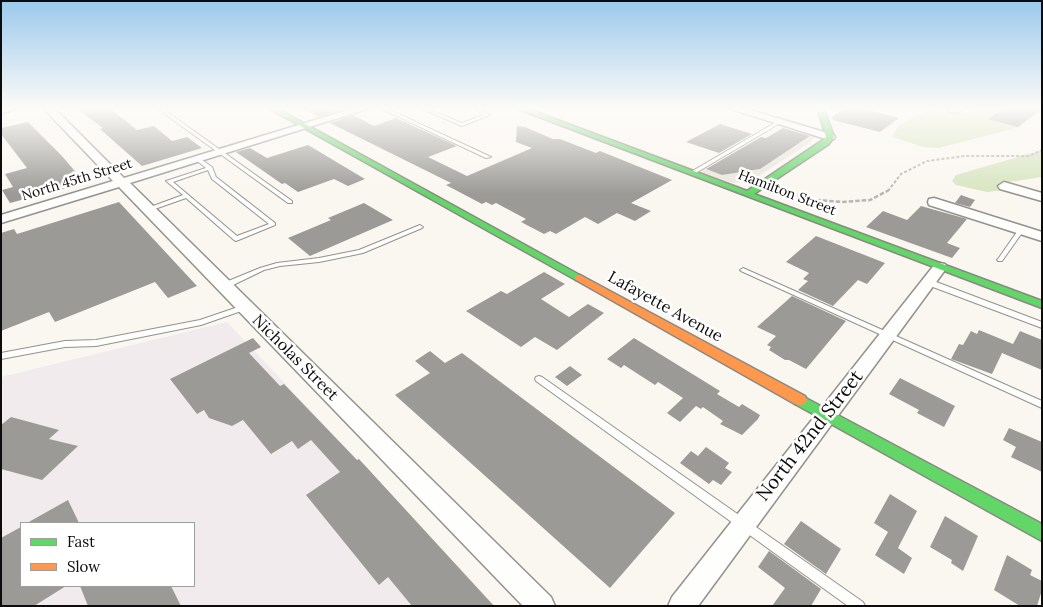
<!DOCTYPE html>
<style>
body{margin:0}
#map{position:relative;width:1043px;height:607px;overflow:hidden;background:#faf7f0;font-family:Lora,serif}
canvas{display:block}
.frame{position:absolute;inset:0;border:2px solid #0c0c0c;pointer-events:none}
.legend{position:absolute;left:20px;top:522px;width:175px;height:65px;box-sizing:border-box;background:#fff;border:1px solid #9e9e9e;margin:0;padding:6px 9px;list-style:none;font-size:15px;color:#0c0c0c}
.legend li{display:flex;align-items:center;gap:10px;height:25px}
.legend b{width:25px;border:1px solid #9e9e9e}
</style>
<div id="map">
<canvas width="1043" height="607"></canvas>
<div class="frame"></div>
<ul class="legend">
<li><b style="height:6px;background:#63d668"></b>Fast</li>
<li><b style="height:6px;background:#ff974d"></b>Slow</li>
</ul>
</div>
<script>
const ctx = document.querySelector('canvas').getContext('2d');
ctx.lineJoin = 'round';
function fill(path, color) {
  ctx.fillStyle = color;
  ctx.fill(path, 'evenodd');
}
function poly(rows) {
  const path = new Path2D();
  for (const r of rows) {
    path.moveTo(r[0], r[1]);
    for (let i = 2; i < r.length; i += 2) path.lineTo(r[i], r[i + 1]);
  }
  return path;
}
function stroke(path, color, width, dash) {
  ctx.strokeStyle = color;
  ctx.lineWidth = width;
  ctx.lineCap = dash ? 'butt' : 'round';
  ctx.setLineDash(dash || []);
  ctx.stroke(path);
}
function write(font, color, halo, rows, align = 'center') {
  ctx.font = font + ' Lora,serif';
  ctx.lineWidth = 5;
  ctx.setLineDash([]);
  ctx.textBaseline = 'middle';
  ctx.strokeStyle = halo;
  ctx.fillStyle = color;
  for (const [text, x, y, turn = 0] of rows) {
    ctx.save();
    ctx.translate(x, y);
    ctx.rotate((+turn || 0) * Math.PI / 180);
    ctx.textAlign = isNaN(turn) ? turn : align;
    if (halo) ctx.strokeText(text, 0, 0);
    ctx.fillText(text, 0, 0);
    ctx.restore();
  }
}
const industrial = poly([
 [227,322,495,606,1,606,1,377],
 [21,523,194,523,194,586,21,586]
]);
const forest = poly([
 [930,109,956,113,966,113,973,109,1001,109,993,117,1020,127,939,148,923,147,892,137,898,126],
 [1042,150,1042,177,1009,182,1005,190,987,192,956,185,952,181,956,175]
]);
const plaza = poly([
 [810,133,815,136,811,142,751,181,733,183,702,173,702,170,705,169,722,175,760,169,811,136]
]);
const building = poly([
 [77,109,111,109,137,130,154,126,172,141,187,137,202,148,142,166,100,129,103,128],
 [304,109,340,109,342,110,319,117],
 [844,109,865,109,899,118,880,132,833,120,832,117],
 [1002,109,1042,109,1018,127,988,119],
 [353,115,374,126,396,118,457,146,428,157,467,176,532,148,516,142,517,126,525,127,553,139,560,139,596,153,600,151,672,180,631,203,651,211,635,221,617,213,598,224,585,217,556,234,550,231,544,234,521,222,526,219,496,203,492,205,486,202,482,204,446,185,451,183,330,123],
 [28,122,62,156,85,183,10,203,2,190,13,187,5,174,27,168,1,134,1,128],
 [720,124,752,134,719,153,686,142],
 [783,128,810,136,760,169,722,175,706,169,761,137,766,138],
 [308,145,365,179,348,186,334,179,298,192,285,183,282,184,236,152,250,148,267,158],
 [961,195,975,200,970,207,955,203],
 [119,202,197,286,168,298,155,282,55,322,49,312,1,331,1,233,14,229,17,234],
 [364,203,393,220,310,256,288,238,331,220,328,218],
 [921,206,967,219,947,243,960,248,952,258,866,227,883,211,907,220],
 [816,236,885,263,867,284,858,280,833,306,798,290,808,281,803,279,809,273,786,262],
 [544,272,565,284,541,299,569,317,588,304,604,313,557,350,535,337,521,347,466,311,501,291,507,294],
 [792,296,846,321,806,369,789,360,785,360,769,350,771,347,767,345,776,336,757,327],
 [979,330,1013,344,1020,331,1042,340,1042,370,1002,353,992,374,951,359,959,344,963,345,971,331,977,334],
 [253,338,261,347,249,353,280,386,284,384,357,460,359,459,494,606,412,606,388,577,379,585,306,495,340,472,311,440,298,449,292,441,271,454,243,420,232,426,209,418,204,410,197,414,170,379],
 [634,338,720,391,717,394,739,407,742,404,760,415,758,419,742,435,720,424,723,421,703,407,701,409,696,406,680,422,667,413,683,398,658,382,655,385,624,365,621,368,607,359],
 [430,351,445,363,462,353,675,513,610,588,395,395,430,373,415,361],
 [570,366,582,375,567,386,555,377],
 [900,378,955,406,944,427,917,413,919,410,889,394],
 [11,417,59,430,49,439,78,446,42,480,1,469,1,425],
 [1009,428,1042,442,1042,472,1011,457,1016,447,1003,440],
 [706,447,729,463,725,468,732,472,721,485,713,480,709,484,680,463,691,451,698,456],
 [890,494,917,511,898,548,912,558,904,574,875,555,888,532,874,523],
 [68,500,79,523,27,523],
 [945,516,978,536,963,571,951,563,952,560,930,547],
 [801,521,841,549,826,574,784,544],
 [21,527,21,586,66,586,34,606,1,606,1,538],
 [769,551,821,589,811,606,772,606,785,588,758,567],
 [1007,555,1032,570,1030,575,1042,581,1042,590,1037,606,1020,606,994,590],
 [80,586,171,586,181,606,88,606]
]);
const pathFar1 = poly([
 [888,191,901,174,927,161,965,156,1029,156,1042,150]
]);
const path = poly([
 [791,194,816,200,842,202,870,200,889,190]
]);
const lane = poly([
 [158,109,163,109,292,201,292,203,288,203,158,109],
 [382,109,388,109,491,157,486,158,382,109],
 [422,109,428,109,462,123,484,115,475,109,481,109,490,115,462,126,422,109],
 [778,121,782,122,694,174,689,173,778,121],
 [198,157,212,167,216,177,275,223,275,225,236,241,234,240,186,198,149,211,145,211,145,209,183,195,166,181,206,168,196,160,195,159,198,157],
 [208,170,212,179,269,224,237,236,173,182,208,170],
 [420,225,423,227,422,228,363,253,319,262,280,266,264,270,227,288,221,288,220,286,221,284,260,268,277,263,319,258,359,250,420,225],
 [1021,228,1024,230,1002,261,998,261,997,260,998,259,1019,229,1021,228],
 [743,268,1042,401,1042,408,741,271,740,270,743,268],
 [925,280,931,280,1042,322,1042,328,925,284,924,282,925,280],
 [244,305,247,305,248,307,247,309,201,325,96,346,65,347,1,359,1,353,65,341,96,340,200,320,244,305],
 [539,376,542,377,863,602,865,606,848,606,536,381,535,379,536,377,539,376]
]);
const street = poly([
 [1,109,15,109,1,114,1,109],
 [44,109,55,109,124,178,351,109,367,109,130,183,551,597,555,606,523,606,119,187,1,223,1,215,113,181,44,109],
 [731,109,747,109,834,135,835,137,834,139,826,139,731,109],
 [945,109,963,109,958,112,950,112,945,109],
 [1004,182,1042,193,1042,201,1000,189,998,186,1004,182],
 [934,198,1042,232,1042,241,929,205,928,202,929,199,934,198],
 [940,263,945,264,947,267,945,270,698,606,668,606,672,597,935,264,940,263]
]);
const fast = poly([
 [270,109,278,109,585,278,584,280,576,280,270,109],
 [518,109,528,109,747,191,823,140,826,137,818,109,824,109,834,137,829,144,754,194,1042,301,1042,308,518,109],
 [800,395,1042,524,1042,541,795,404,793,400,795,396,800,395]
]);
const slow = poly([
 [580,275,805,396,807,400,805,404,800,405,795,404,576,280,575,278,576,276,580,275]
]);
const farStreetnames = [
 ["North 45th Street",77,180,-17],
 ["Hamilton Street",787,193,21]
];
const streetNames = [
 ["Lafayette Avenue",665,307,29],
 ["Nicholas Street",295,358,45]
];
const nearStreetnames = [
 ["North 42nd Street",810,436,-52]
];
fill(industrial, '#f1ebed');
fill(forest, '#d7e5c0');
fill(plaza, '#eae5dc');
fill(building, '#9c9a96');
stroke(lane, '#93928f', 2);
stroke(street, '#93928f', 3);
stroke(fast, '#8a8885', 3);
stroke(slow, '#8a8885', 3);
stroke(pathFar1, '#b7b6b5', 2, [3, 2]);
stroke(path, '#b7b6b5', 2.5, [4.5, 2]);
fill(lane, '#fefefd');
fill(street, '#fefefd');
fill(fast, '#63d668');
fill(slow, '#ff974d');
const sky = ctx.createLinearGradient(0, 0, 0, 194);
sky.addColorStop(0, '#9bc9ec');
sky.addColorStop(0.56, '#fdfbf8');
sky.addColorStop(1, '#fdfbf800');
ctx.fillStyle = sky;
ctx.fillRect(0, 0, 1043, 194);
write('14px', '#0c0c0c', '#fff', farStreetnames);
write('16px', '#0c0c0c', '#fff', streetNames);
write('19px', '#0c0c0c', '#fff', nearStreetnames);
</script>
